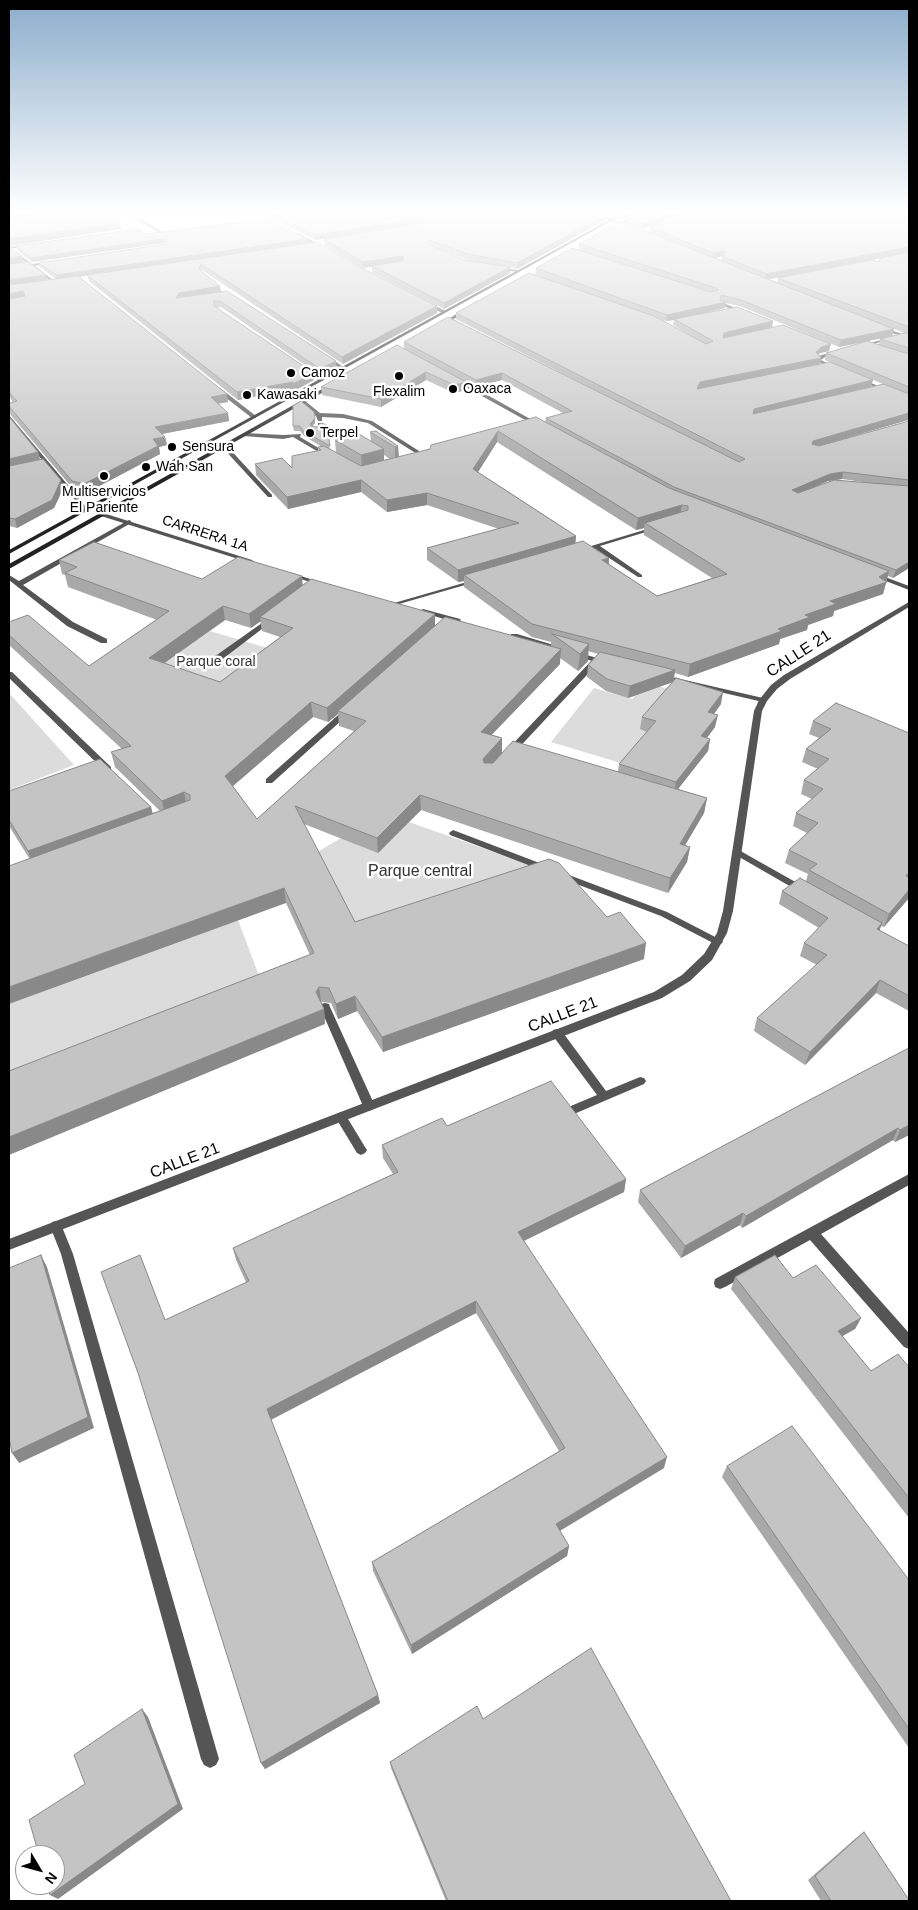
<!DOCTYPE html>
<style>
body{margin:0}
#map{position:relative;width:918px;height:1910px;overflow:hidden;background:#fff;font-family:Helvetica,sans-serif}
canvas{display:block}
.frame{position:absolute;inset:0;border:10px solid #000;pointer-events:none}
.north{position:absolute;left:15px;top:1845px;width:50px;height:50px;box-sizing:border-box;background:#fff;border:1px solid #999;border-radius:50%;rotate:127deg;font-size:14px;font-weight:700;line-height:20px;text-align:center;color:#000}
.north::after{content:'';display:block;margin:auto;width:18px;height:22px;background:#000;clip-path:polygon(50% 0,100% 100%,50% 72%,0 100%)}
</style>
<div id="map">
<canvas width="918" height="1910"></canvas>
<div class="frame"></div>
<div class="north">N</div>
</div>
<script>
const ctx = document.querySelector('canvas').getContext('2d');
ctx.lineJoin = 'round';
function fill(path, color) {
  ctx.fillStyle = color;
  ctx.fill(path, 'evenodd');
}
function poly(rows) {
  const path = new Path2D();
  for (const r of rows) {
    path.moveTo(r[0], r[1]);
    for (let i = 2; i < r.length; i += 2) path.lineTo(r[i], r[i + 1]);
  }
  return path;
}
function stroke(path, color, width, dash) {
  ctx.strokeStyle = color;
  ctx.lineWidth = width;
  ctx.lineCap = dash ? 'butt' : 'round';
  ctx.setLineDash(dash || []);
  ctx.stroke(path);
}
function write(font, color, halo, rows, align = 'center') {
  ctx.font = font + ' Helvetica,sans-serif';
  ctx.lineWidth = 5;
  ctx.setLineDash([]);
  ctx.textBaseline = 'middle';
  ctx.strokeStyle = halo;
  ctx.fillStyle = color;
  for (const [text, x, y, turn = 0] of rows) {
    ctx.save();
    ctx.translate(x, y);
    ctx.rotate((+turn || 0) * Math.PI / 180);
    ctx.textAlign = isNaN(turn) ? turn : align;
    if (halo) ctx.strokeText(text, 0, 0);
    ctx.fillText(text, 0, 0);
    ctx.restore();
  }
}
const green = poly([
 [210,631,281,652,226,694,152,672],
 [646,684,675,690,654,734,627,765,551,742,594,688,632,699],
 [9,693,74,765,9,790],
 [409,822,553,873,316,951,314,854,341,838],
 [238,920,264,989,9,1089,9,1004]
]);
const service = poly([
 [496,267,518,270,520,271,518,272,495,269,496,267],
 [301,401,305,401,320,413,343,414,372,421,430,458,425,459,368,423,343,418,322,417,322,421,318,421,316,416,301,403,301,401],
 [318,423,322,423,362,444,357,445,318,425,318,423],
 [245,433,283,435,301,434,300,437,332,456,327,457,293,437,283,439,243,436,242,435,245,433],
 [222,445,226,445,272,495,272,497,268,497,222,447,222,445],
 [129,520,131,521,131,523,23,585,73,622,107,639,107,643,101,643,67,626,9,580,9,575,19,581,129,520],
 [654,527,659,528,600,546,642,575,642,577,638,577,594,548,581,552,578,550,654,527],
 [474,580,479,581,399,604,394,603,474,580],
 [269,618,275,619,220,661,214,661,214,657,269,618],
 [593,659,599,659,600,661,513,754,507,754,507,750,593,659],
 [9,672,12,672,111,767,111,771,105,771,9,678,9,672],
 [345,709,351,709,352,711,272,783,266,783,266,779,345,709],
 [453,830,550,867,552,869,547,872,544,871,450,835,449,833,453,830],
 [561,872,667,912,721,940,723,942,721,944,715,944,661,916,558,877,556,875,558,873,561,872],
 [325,1003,329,1004,330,1007,375,1106,373,1109,369,1111,365,1109,363,1106,320,1007,321,1004,325,1003],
 [557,1029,561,1030,606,1091,640,1077,644,1078,646,1081,644,1084,574,1114,570,1116,566,1114,564,1111,566,1108,597,1095,553,1036,552,1033,553,1030,557,1029],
 [341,1112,345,1114,365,1147,367,1150,365,1153,361,1155,357,1153,337,1120,335,1117,337,1114,341,1112],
 [56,1221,60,1222,73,1254,219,1759,216,1765,210,1768,204,1765,201,1759,61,1254,50,1226,52,1222,56,1221]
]);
const minor = poly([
 [128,214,132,214,161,231,178,231,159,233,128,214],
 [594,214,599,214,632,227,629,228,594,214],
 [296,233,298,233,328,249,325,250,296,235,296,233],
 [29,244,28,246,9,249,9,247,29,244],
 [12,249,32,264,53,261,52,263,35,266,56,282,56,284,54,284,31,266,9,269,9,267,28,264,11,251,12,249],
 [425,301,446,311,446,312,442,313,423,303,425,301],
 [723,303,747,312,747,313,743,314,721,305,723,303],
 [878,326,909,336,909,339,878,328,878,326],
 [892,337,894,339,860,347,858,346,892,337],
 [839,351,841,353,825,357,821,360,837,368,837,370,833,370,816,360,821,355,839,351],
 [322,355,326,355,345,368,341,369,322,357,322,355],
 [303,367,323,379,323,381,319,381,301,369,303,367],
 [453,378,457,378,541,425,536,426,453,380,453,378],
 [857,378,909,397,909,400,857,380,857,378],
 [216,388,220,388,256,416,256,418,252,418,216,390,216,388],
 [9,415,88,509,88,511,84,511,9,420,9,415],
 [103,513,252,560,253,561,248,562,101,516,100,515,103,513],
 [288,573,292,573,325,584,320,585,288,575,288,573],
 [873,574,877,574,909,586,909,590,873,576,873,574],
 [423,609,460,619,461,621,457,623,421,612,420,611,423,609],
 [511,634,517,634,610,662,609,664,603,664,511,638,511,634],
 [659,674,763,698,767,700,763,702,659,678,659,674],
 [737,849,806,888,808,890,803,893,800,892,734,854,732,852,734,850,737,849],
 [909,1174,909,1185,821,1234,909,1333,909,1349,904,1347,810,1240,725,1287,720,1289,715,1287,714,1283,715,1279,909,1174]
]);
const tertiary = poly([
 [909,602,909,607,790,679,777,689,767,701,762,711,733,911,727,933,712,960,690,981,662,998,9,1250,9,1239,654,992,682,975,704,954,717,933,723,911,754,711,759,700,771,685,784,675,909,602]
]);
const secondary = poly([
 [620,214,624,214,9,554,9,550,620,214],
 [635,214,639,214,612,230,609,229,635,214],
 [466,308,470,309,441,327,437,326,466,308],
 [331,384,336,385,9,569,9,564,331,384]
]);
const wall = poly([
 [270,214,616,214,611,217,605,215,605,220,517,269,510,267,510,273,444,309,372,272,372,267,363,268,324,245,324,239,404,226,315,240,270,218],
 [439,249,468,260,464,260],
 [618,214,684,214,642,229,650,233,650,227,909,214,909,421,908,420,850,437,909,421,909,568,893,578,888,576,883,594,834,611,833,616,808,625,807,630,780,639,779,644,688,677,675,673,673,682,721,704,714,714,715,727,707,738,710,739,708,751,678,789,707,798,704,813,685,845,690,847,687,862,668,893,421,810,378,853,304,824,355,922,644,959,383,1052,357,1011,338,1019,331,1003,321,1002,324,1009,325,1024,310,955,286,903,29,858,9,826,9,791,151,807,152,813,160,811,115,767,111,752,122,749,9,645,9,622,89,666,157,620,68,587,65,575,62,574,59,560,202,579,303,585,435,614,435,626,551,647,551,642,532,637,464,587,464,581,458,582,427,560,427,548,499,529,427,505,387,512,361,492,288,509,256,475,255,464,292,468,318,450,318,447,322,447,304,436,300,431,294,431,293,426,315,423,312,426,317,427,327,425,330,450,336,453,335,440,371,441,370,432,398,446,399,457,430,449,431,445,545,422,546,418,563,413,502,380,476,387,466,382,466,390,454,393,426,380,381,407,322,395,321,387,404,348,404,342,618,402,456,319,456,313,584,292,535,275,536,268,642,270,579,250,579,244,626,223,627,218,632,215,620,220,618,220],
 [722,256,721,261,715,258],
 [880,258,878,262,871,260],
 [789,276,778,278,777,283,769,279],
 [725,303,740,306,839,347,892,336,894,329,885,325,904,333,880,339,879,345,826,353,825,360,883,384,844,393,871,387,820,364,821,358,819,355,820,353,829,351,772,327,704,313,725,308],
 [657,318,666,321,674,320,673,325,705,344],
 [497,442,636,530,644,528,644,535,712,578,657,596,609,564,609,558,575,544,576,536,478,472],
 [384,455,390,459,384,460],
 [842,479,877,484,834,480],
 [834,480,810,489,828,481],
 [225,620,251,628,260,621,262,631,280,637,220,682,164,663],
 [588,651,598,654,588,665,587,677,606,691,628,698,673,682,642,717,640,729,647,732,619,764,618,772,502,753,502,738,491,735,560,664,560,658,578,671,588,661],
 [338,714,339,726,354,731,257,819,233,786,313,717,328,722],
 [146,234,309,243,437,306,437,313,343,364,202,270,201,271,221,291,336,368,321,376,221,307,216,308,314,373,314,380,294,391,293,389,238,400,89,281,87,275,79,277,228,402,218,403,228,413,229,421,162,434,165,437,167,445,159,447,160,454,86,493,74,490,10,414,9,414,9,403,13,402,9,397,9,247,22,256,23,262,47,280,56,279,40,267,39,263,165,244,164,243,32,262,17,250,16,246],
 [9,417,38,452,40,459,63,489,54,508,17,528,9,526],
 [813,721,909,733,909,898,884,927,881,926,879,931,909,946,909,1011,876,993,805,1065,754,1031,757,1018,817,965,800,956,804,943,819,928,779,904,782,891,806,881,808,874,785,863,789,850,807,833,793,826,796,813,812,799,801,794,804,780,818,769,802,762,806,749,819,738,809,734],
 [868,1069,909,1135,895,1142,893,1140,742,1228,740,1225,681,1258,638,1202,640,1190],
 [447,1126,626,1179,624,1192,524,1241,664,1468,560,1531,569,1546,567,1556,412,1654,373,1571,372,1562,559,1451,476,1313,271,1420,378,1695,380,1703,265,1769,261,1763,246,1282,236,1260,233,1248,393,1174,383,1158,382,1145],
 [735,1277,793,1278,861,1318,855,1329,842,1336,871,1371,909,1367,909,1518,731,1289],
 [727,1466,909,1580,909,1748,722,1477],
 [483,1719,731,1901,446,1901,391,1768,390,1762],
 [864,1832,909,1901,821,1901,808,1880,856,1838]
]);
const shadedWall = poly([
 [9,214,46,214,9,220],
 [623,214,635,214,620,220,620,215],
 [670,214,684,214,642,229,642,224],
 [605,215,605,220,517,269,517,263],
 [430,217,430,222,315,240,315,235],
 [120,223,122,229,9,246,9,239],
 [163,239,164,243,32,262,31,258],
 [308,239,309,243,57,280,56,275],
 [909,247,909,253,765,280,766,274],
 [723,251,722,256,713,259,713,253],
 [22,256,23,263,9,265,9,258],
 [404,256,404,261,363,268,363,262],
 [510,267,510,273,444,309,444,303],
 [46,275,47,282,9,287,9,280],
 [220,286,221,292,176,298,179,293],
 [23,291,25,298,9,302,9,294],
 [726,302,725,308,675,320,674,319,674,320,666,321,667,315],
 [437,306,437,313,343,364,342,357],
 [773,321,772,328,723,339,724,333],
 [894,329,892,336,839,347,841,340],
 [831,344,829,351,820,353,815,359,816,352,822,347],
 [821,358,820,364,697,389,700,382],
 [336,361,336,368,321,376,320,369],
 [426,372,426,380,381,407,381,399],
 [314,373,314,380,294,391,293,389,238,400,237,392],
 [502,373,502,380,476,387,476,380],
 [873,380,871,387,753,416,754,409],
 [466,382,466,390,454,393,454,385],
 [227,394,228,402,212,405,211,397],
 [228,413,229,421,156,435,155,427],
 [909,413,908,420,811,448,810,451,813,441],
 [315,418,315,423,310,429,310,424],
 [498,431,497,442,473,480,473,469],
 [165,437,167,445,159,447,160,454,86,493,84,484,153,439],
 [398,446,399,461,395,462,395,447],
 [384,449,384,464,362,470,361,455],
 [38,452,40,461,9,468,9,459],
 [843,472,842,479,828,481,790,497,792,490,830,474],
 [61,480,63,489,54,508,17,528,15,519],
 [361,480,361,492,288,509,287,497],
 [427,493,427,505,387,512,387,500],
 [682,505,680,517,645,523,644,528,636,530,638,518],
 [576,536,575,548,464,575,464,581,458,582,458,570],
 [609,558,608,570,602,560],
 [909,562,909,568,893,578,896,570],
 [889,571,883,594,834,611,833,616,808,625,807,630,780,639,779,644,688,677,690,664,778,629,830,601,879,577],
 [302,576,303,590,260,617,261,621,251,628,249,614],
 [223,606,225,620,152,672,149,658],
 [435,614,435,628,338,711,338,714,328,722,327,708],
 [589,644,588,661,578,671,580,654],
 [561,649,560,664,480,747,481,732],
 [675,670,673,682,628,698,630,686],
 [723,692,721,704,706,724,708,712],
 [311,702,313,717,227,791,225,776],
 [718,715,715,727,699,748,701,736],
 [502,738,502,753,483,774,483,759],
 [710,739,708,751,674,794,676,782],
 [184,792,187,807,165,816,162,801],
 [420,795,421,810,378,853,377,838],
 [707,798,704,813,677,859,680,844],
 [151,807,154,819,33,864,28,851],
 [690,847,687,862,668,893,670,878],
 [284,888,286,903,9,1004,9,987],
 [909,890,909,898,884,927,889,914],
 [882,923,878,935,877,929],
 [646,943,644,959,383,1052,382,1037],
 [880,980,876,993,805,1065,810,1052],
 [319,987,321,1002,316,992],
 [355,996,357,1011,338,1019,336,1004],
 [324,1009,325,1024,9,1155,9,1137],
 [909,1125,909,1135,895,1142,900,1130],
 [898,1128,893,1140,742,1228,746,1216],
 [626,1179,624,1192,517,1244,518,1232],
 [743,1213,740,1225,681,1258,685,1246],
 [41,1255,47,1267,94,1428,19,1463,12,1453],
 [476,1301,476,1313,270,1420,267,1409],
 [861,1318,855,1329,832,1342,838,1331],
 [667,1457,664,1468,554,1534,556,1524],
 [569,1546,567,1556,412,1654,411,1645],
 [378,1695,380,1703,265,1769,261,1763],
 [142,1709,148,1717,183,1809,58,1899,50,1895]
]);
const building = poly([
 [35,214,108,214,120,223,9,239,9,219,35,214],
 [272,214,602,214,605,215,517,263,468,254,429,240,429,245,464,260,510,267,444,303,372,266,402,261,404,256,363,262,324,239,428,222,430,217,315,235,272,214],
 [634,214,670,214,642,224,627,218,634,214],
 [685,214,909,214,909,247,766,274,722,256,725,255,723,251,713,253,650,227,673,221,685,214],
 [267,219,308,239,56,275,39,263,166,244,167,241,163,239,31,258,16,246,138,229,146,234,267,219],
 [621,221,894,329,841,340,741,300,721,295,720,300,726,302,667,315,536,268,572,248,711,292,718,290,716,288,579,244,621,221],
 [317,242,360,267,437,306,342,357,201,264,199,269,220,286,179,293,176,298,227,291,336,361,320,369,220,301,214,301,214,306,314,373,293,384,293,382,237,392,87,275,317,242],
 [9,247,22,256,9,258,9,247],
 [909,252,909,327,778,278,871,260,878,262,881,258,909,252],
 [28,262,46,275,9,280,9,264,28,262],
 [529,273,654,316,706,344,713,341,674,319,737,307,773,321,724,333,723,338,783,325,831,344,822,347,816,352,821,358,700,382,697,389,830,362,873,380,754,409,753,414,884,384,909,394,909,413,813,441,812,444,819,446,909,421,909,480,843,472,830,474,792,490,798,493,834,480,909,486,909,562,896,570,674,487,546,418,572,411,517,381,502,373,476,380,404,342,448,317,739,462,745,459,456,313,529,273],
 [78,276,227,394,211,397,228,413,155,427,165,437,153,439,158,446,84,484,72,481,9,406,9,403,17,401,9,392,9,299,25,296,23,291,9,294,9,285,78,276],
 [905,333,909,334,909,348,880,339,905,333],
 [867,341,909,354,909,387,826,353,867,341],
 [397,345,466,382,454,385,426,372,381,399,321,387,397,345],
 [301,401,314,412,315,418,310,424,311,426,317,427,321,423,327,425,330,446,303,431,300,426,293,426,293,406,301,401],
 [9,417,38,452,9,459,9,417],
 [536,417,669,488,889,571,879,577,887,582,830,601,836,604,805,615,810,617,778,629,782,631,690,664,532,624,464,575,583,541,609,558,602,560,657,596,727,574,645,523,688,510,688,506,682,505,638,518,498,431,473,469,576,536,458,570,427,548,519,523,427,493,387,500,361,480,287,497,255,464,282,458,292,468,292,456,321,450,318,447,324,446,361,466,430,449,431,445,536,417],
 [376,431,398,446,395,447,370,432,376,431],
 [359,434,384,449,361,455,335,440,359,434],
 [43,459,61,480,52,500,15,519,9,518,9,466,43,459],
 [94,542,202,579,238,557,302,576,249,614,223,606,149,658,220,682,293,628,260,617,311,579,435,614,327,708,311,702,225,776,257,819,366,721,338,711,445,617,561,649,481,732,502,738,483,759,484,763,493,763,513,741,707,798,680,844,690,847,670,878,420,795,377,838,295,806,355,922,549,859,559,863,607,917,620,912,646,943,382,1037,355,996,336,1004,329,988,319,987,316,992,324,1009,9,1137,9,1071,314,953,284,888,9,987,9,866,190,800,190,795,184,792,162,801,111,752,131,746,9,635,9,622,28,615,89,666,169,611,65,573,77,567,59,560,94,542],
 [552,634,589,644,580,654,552,634],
 [600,652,675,670,630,686,607,679,588,665,600,652],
 [676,678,723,692,708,712,718,715,701,736,710,739,676,782,619,764,656,721,642,717,676,678],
 [836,703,909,733,909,872,906,876,909,877,909,890,889,914,809,870,817,864,789,850,818,823,796,813,823,789,804,780,829,759,806,749,831,729,813,721,836,703],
 [100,759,151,807,28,851,9,820,9,791,100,759],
 [800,878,882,923,877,929,909,946,909,996,880,980,810,1052,757,1018,827,955,804,943,828,918,782,891,800,878],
 [909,1048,909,1125,900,1130,898,1128,746,1216,743,1213,685,1246,640,1190,868,1069,909,1048],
 [551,1081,626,1179,518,1232,667,1457,556,1524,569,1546,411,1645,372,1562,565,1448,476,1301,267,1409,378,1695,261,1763,138,1373,101,1272,140,1255,165,1320,249,1281,233,1248,398,1172,382,1145,442,1118,447,1126,551,1081],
 [41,1255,88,1417,12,1453,9,1438,9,1268,41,1255],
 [775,1255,793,1278,816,1265,861,1318,838,1331,871,1371,898,1354,909,1367,909,1498,735,1277,775,1255],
 [792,1426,909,1580,909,1729,727,1466,792,1426],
 [591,1648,731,1901,448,1901,390,1762,477,1706,483,1719,591,1648],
 [142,1709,178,1804,50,1895,47,1885,55,1885,55,1855,39,1855,29,1820,85,1784,74,1755,142,1709],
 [864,1832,909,1900,909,1901,831,1901,815,1876,864,1832]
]);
const markers = [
 [291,373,5,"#000"],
 [399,376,5,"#000"],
 [453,389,5,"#000"],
 [247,395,5,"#000"],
 [310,433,5,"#000"],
 [172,447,5,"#000"],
 [146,467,5,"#000"],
 [104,476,5,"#000"]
];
const farPoinames = [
 ["Camoz",301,373],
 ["Oaxaca",463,389],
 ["Flexalim",399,392,"center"],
 ["Kawasaki",257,395],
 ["Terpel",320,433],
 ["Sensura",182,447],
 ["Wah San",156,467],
 ["Multiservicios",104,492,"center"],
 ["El Pariente",104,508,"center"]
];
const farStreetnames = [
 ["CARRERA 1A",205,534,18]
];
const farParknames = [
 ["Parque coral",216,662]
];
const streetNames = [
 ["CALLE 21",799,654,-33],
 ["CALLE 21",563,1015,-21],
 ["CALLE 21",185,1161,-21]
];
const parkNames = [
 ["Parque central",420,872]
];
fill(green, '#dcdcdc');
fill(service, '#555');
fill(minor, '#555');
fill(tertiary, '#555');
fill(secondary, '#222');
fill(wall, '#a9a9a9');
fill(shadedWall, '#898989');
fill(building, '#c4c4c4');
stroke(building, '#898989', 1);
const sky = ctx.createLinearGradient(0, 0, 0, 481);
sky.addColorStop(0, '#8cadcc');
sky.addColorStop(0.44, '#fff');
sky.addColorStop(1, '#ffffff00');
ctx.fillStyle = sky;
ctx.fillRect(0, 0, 918, 481);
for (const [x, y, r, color] of markers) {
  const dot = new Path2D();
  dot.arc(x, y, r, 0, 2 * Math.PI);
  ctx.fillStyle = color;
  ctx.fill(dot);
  stroke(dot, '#fff', 2);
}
write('14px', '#000', '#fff', farPoinames, 'left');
write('14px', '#000', '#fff', farStreetnames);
write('14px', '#333', '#fff', farParknames);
write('16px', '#000', '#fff', streetNames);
write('16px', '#333', '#fff', parkNames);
</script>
